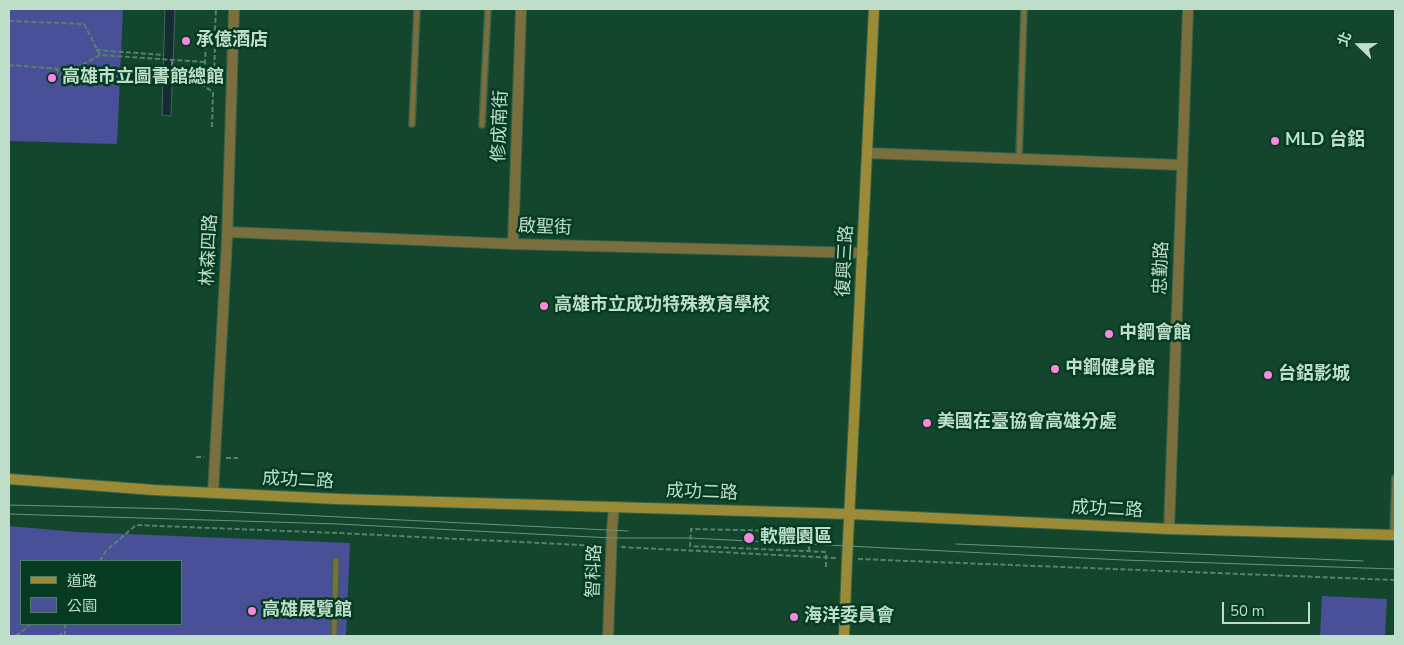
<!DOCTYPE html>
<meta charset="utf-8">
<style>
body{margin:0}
#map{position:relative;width:1404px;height:645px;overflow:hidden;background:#14462d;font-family:"Nunito Sans","Noto Sans TC",sans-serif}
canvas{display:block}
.frame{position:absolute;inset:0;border:10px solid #bedeca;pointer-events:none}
.legend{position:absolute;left:20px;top:560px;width:162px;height:65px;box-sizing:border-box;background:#063b23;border:1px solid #507c66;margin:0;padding:6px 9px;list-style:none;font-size:15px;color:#bedeca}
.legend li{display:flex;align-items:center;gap:10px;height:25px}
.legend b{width:25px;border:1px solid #507c66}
.north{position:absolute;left:1334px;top:20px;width:50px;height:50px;-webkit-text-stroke:4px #063b23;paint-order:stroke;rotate:292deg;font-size:14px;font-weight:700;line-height:20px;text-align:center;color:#bedeca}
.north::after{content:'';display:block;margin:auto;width:18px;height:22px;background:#bedeca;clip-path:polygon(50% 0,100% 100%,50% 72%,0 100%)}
.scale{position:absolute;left:1222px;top:602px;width:88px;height:22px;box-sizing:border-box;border:2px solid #bedeca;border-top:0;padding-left:6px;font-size:15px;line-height:18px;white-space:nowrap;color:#bedeca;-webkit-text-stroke:4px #063b23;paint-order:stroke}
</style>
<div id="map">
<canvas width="1404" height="645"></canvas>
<div class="frame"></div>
<ul class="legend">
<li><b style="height:6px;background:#9c8b36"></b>道路</li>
<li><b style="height:14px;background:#4a5097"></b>公園</li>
</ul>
<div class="north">北</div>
<div class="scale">50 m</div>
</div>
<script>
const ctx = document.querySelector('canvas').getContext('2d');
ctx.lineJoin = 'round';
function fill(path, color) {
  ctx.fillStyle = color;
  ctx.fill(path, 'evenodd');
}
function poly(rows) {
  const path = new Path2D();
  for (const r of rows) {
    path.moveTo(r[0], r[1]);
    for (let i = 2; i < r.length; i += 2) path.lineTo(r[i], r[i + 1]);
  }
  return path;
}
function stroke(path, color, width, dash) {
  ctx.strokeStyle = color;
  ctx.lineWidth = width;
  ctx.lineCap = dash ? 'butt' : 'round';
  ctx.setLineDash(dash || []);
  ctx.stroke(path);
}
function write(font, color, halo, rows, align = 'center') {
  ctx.font = font + ' "Nunito Sans","Noto Sans TC",sans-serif';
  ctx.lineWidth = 5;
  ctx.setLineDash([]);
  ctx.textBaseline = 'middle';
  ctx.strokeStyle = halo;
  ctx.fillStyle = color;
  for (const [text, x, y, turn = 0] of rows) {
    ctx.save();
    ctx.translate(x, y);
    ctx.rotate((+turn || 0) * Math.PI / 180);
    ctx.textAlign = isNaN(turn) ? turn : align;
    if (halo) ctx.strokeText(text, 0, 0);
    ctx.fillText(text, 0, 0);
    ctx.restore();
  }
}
const green = poly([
 [9,9,123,9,117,144,9,141],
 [9,526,77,532,350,543,346,636,9,636],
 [21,561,181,561,181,624,21,624],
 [1322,596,1387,599,1385,636,1320,636]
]);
const water = poly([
 [165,9,175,9,171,116,162,115,165,9]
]);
const path = poly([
 [9,21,84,24,100,55],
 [9,65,73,70,100,55,205,62],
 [56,68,66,83],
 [214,75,215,47],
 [172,81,172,60],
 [212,127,213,92,204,86,206,39,215,29,216,9],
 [9,145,10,145],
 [196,457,204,457],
 [226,458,238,458],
 [621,547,836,558],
 [809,551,810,532],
 [858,559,1395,580],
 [100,561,106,551,136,525,337,533,601,546],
 [826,567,826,552,690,546,691,529,826,532],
 [16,636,31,624],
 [58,636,64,632],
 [65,636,65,624]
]);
const lane = poly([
 [412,124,417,9],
 [482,125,488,9],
 [1019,159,1024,9],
 [1393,535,1395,478],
 [334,636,336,561]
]);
const street = poly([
 [867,153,1182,165],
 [228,232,513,244,863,253],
 [513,244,521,9],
 [213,493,227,240,234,9],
 [1169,529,1188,9],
 [608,636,612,530,614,507]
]);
const secondary = poly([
 [9,479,154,490,338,499,850,514,1169,529,1395,535],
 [844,636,847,561,874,9]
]);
const tram = poly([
 [9,505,176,509,628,531],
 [9,514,338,524,612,538,690,538,1123,560,1395,569],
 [956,544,1363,561]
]);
const pathBridge = poly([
 [96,50,164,55]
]);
const markers = [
 [186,41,5,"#fe86e0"],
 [52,78,5,"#fe86e0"],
 [1275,141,5,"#fe86e0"],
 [544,306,5,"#fe86e0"],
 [1109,334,5,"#fe86e0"],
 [1055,369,5,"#fe86e0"],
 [1268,375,5,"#fe86e0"],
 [927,423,5,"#fe86e0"],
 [749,538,6,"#fe86e0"],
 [252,611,5,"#fe86e0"],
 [794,617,5,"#fe86e0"]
];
const poiNames = [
 ["承億酒店",196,41],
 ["高雄市立圖書館總館",62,78],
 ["MLD 台鋁",1285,141],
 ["高雄市立成功特殊教育學校",554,306],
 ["中鋼會館",1119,334],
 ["中鋼健身館",1065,369],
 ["台鋁影城",1278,375],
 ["美國在臺協會高雄分處",937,423],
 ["軟體園區",760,538],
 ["高雄展覽館",262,611],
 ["海洋委員會",804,617]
];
const streetNames = [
 ["修成南街",501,126,-88],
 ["啟聖街",545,228,2],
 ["林森四路",210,250,-87],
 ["復興三路",846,261,-87],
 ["忠勤路",1162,268,-88],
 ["成功二路",298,481,3],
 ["成功二路",702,493,2],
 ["成功二路",1107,510,3],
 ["智科路",595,571,-88]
];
fill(green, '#4a5097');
fill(water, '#152c32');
stroke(water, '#486160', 1);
stroke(lane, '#36644c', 8);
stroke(street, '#36644c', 12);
stroke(secondary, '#36644c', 12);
stroke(path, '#57826b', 2, [5, 2.5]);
stroke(lane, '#7a6f3d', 5);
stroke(street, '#7a6f3d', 10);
stroke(secondary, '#9c8b36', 10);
stroke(tram, '#69927b', 1);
stroke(pathBridge, '#57826b', 2, [5, 2.5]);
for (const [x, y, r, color] of markers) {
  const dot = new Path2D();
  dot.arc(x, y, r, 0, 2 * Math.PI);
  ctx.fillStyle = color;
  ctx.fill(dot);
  stroke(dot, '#063b23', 2);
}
write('bold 18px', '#bedeca', '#063b23', poiNames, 'left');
write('18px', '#bedeca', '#063b23', streetNames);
</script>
